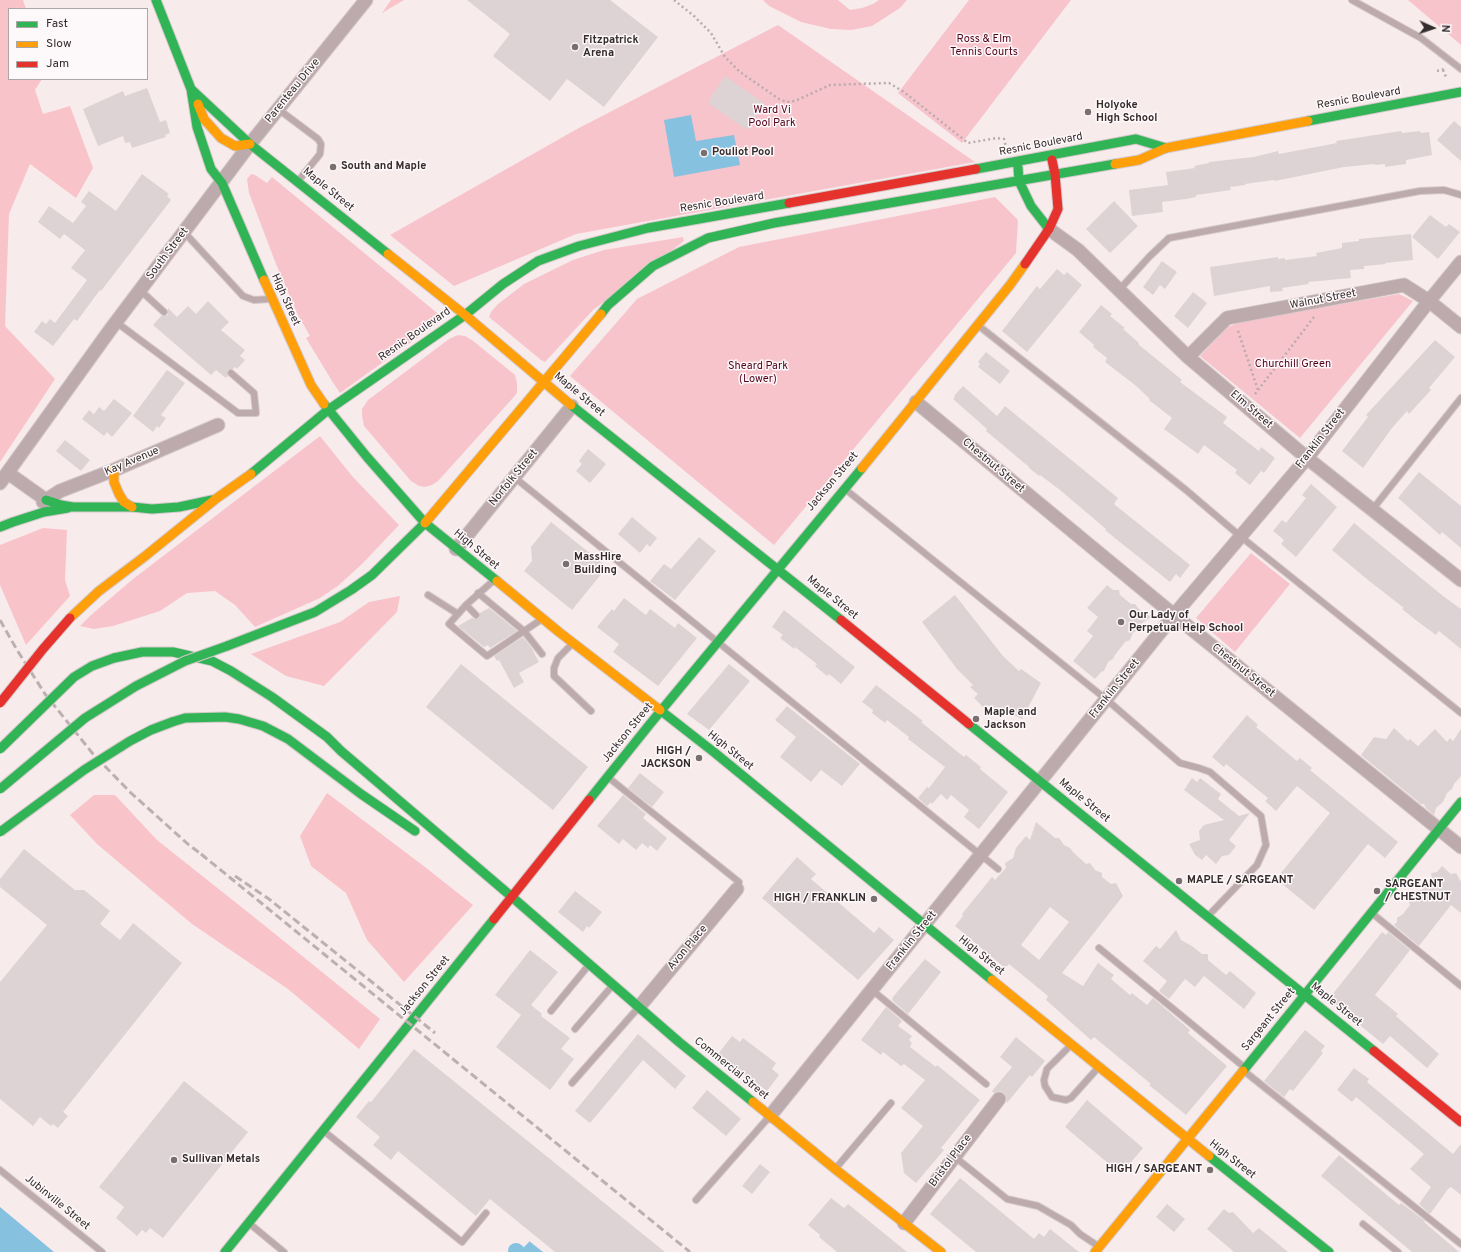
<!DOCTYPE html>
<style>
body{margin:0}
#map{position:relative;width:1461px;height:1252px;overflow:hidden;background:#f8ebec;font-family:Overpass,sans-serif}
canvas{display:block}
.legend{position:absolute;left:8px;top:8px;width:140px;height:72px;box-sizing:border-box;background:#fdf8f9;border:1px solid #ada6a7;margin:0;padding:5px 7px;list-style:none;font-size:12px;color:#352c2d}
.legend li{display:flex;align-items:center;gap:8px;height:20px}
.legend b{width:20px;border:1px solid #ada6a7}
.north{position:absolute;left:1413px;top:8px;width:40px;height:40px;-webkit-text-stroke:3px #fdf8f9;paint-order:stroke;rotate:93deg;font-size:11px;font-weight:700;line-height:16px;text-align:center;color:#352c2d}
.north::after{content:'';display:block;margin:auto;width:14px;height:18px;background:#352c2d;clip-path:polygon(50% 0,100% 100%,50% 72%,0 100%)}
</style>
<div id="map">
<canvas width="1461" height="1252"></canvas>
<ul class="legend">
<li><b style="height:5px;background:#30b455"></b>Fast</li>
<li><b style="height:5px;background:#ff9f0a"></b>Slow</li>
<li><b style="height:5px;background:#e5322d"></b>Jam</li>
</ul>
<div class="north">N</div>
</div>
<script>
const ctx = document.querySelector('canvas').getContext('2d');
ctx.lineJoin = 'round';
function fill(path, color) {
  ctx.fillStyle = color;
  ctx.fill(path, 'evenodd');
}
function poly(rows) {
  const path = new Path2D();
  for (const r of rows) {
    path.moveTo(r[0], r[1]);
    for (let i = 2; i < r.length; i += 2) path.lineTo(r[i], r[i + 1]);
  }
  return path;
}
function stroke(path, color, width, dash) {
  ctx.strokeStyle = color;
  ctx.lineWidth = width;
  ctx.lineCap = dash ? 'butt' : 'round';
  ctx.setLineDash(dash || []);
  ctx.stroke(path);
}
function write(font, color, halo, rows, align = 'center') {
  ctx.font = font + ' Overpass,sans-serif';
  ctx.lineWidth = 3;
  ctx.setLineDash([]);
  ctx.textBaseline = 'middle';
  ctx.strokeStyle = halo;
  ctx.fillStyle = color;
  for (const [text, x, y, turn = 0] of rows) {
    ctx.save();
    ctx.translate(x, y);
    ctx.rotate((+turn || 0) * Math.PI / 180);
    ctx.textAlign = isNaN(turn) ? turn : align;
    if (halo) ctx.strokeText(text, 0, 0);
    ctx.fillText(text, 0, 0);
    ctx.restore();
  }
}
const green = poly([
 [763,0,838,0,850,10,862,8,873,4,879,0,907,0,900,8,872,26,851,30,831,29,801,22,769,6],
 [969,0,1071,0,962,143,898,93],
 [1408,0,1461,0,1461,45],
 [778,25,975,162,576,234,454,286,390,235,577,129],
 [251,174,255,175,267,183,272,177,442,317,442,320,340,393,332,381,306,338,310,336,298,315,276,264,249,193,247,179],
 [995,197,1018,220,1016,253,774,545,570,376,637,299,739,247],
 [683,237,684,241,593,310,545,362,541,360,489,317,491,312,498,304,524,284,573,260,604,250],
 [1399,294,1413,301,1300,438,1200,356,1228,327,1242,321],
 [458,335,465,336,472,340,515,375,517,383,517,393,512,399,438,481,432,485,425,487,419,486,411,481,364,426,362,416,362,409,368,400,449,339],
 [320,436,352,476,399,525,363,563,339,585,320,598,255,627,235,605,215,591,187,593,160,611,113,626,94,629,80,626,91,615,133,579],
 [1251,553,1290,584,1235,652,1196,618]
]);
const forest = poly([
 [0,0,23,0,26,9,9,9,9,79,42,79,35,90,43,114,70,106,93,168,76,198,30,164,9,214,5,326,55,379,0,462],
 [391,0,404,0,382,13],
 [43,528,67,530,65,580,70,596,26,645,0,585,0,545],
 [400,596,397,612,324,686,286,676,251,654,340,622,369,602],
 [327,793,425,867,473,905,404,982,367,940,346,893,311,866,300,836],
 [94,795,115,795,157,840,264,925,380,1019,359,1049,288,989,192,924,97,844,70,815]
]);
const water = poly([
 [691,115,696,141,734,135,740,165,674,177,664,120],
 [0,1207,54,1252,0,1252],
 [529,1242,529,1241,543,1252,519,1252]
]);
const canal = poly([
 [516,1251,517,1252]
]);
const building = poly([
 [467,0,610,0,658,37,604,107,567,79,550,101,493,56,510,34],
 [725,76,765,104,747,130,708,103,711,99,710,98],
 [147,88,160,122,166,120,170,133,165,135,166,137,132,148,130,142,125,143,123,136,98,146,83,109,123,91,125,96],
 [1454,121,1461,127,1461,161,1437,140],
 [1401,131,1402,133,1420,131,1421,133,1429,132,1432,155,1406,160,1406,164,1385,167,1385,164,1375,165,1375,164,1344,167,1275,181,1274,180,1245,184,1245,185,1230,187,1231,190,1196,195,1196,197,1186,199,1162,202,1163,212,1132,216,1129,190,1168,185,1166,172,1195,168,1194,166,1209,163,1209,162,1254,157,1278,151,1279,154,1337,143,1336,141],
 [142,174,169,194,167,196,171,200,101,291,100,290,77,321,74,319,53,346,34,332,42,321,46,324,50,319,55,323,87,280,71,268,85,250,64,234,60,239,38,222,49,206,73,223,86,206,81,202,89,191,116,211],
 [1114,201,1138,226,1110,253,1086,229],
 [1430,215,1446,227,1449,224,1460,232,1438,259,1412,237],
 [1411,234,1413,260,1385,263,1386,264,1364,266,1364,269,1350,270,1351,278,1308,282,1309,284,1282,288,1283,291,1270,292,1270,286,1214,296,1210,267,1278,257,1278,259,1285,258,1285,260,1317,256,1316,253,1342,248,1342,243,1359,241,1359,239],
 [1162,261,1177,272,1165,289,1160,285,1153,295,1143,287],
 [1057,269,1064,275,1067,272,1082,285,1027,352,1002,331,1037,286,1040,289],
 [1193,292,1207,303,1188,328,1174,316],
 [208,301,229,322,221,330,245,350,240,356,245,360,237,369,235,367,233,369,228,370,227,373,228,376,226,378,216,370,211,375,153,325,161,316,165,316,168,315,168,308,177,317,188,306,196,314],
 [1101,305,1112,314,1110,316,1125,328,1123,329,1139,343,1138,344,1182,380,1180,382,1227,417,1223,423,1259,451,1261,447,1275,458,1264,473,1261,471,1250,485,1235,473,1237,470,1204,445,1198,454,1164,429,1172,418,1149,400,1150,399,1135,385,1105,362,1107,358,1093,347,1094,345,1079,332],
 [1435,340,1455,357,1429,388,1431,390,1409,414,1407,411,1392,428,1363,468,1342,451,1368,417,1366,415],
 [986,352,1010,371,1000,384,978,367,980,364,978,362],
 [167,370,185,383,161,415,166,418,159,428,157,426,153,432,133,416],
 [963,386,997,416,1005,406,1118,498,1114,504,1190,565,1180,578,1176,574,1170,582,1116,539,1105,530,1106,529,1060,490,1040,475,1039,476,1029,468,1029,467,986,431,987,429,953,399,955,397,954,396],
 [114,399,132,413,112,437,107,432,104,436,82,419,89,410,94,414,99,407,104,411],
 [65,440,90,460,81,471,56,451],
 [588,449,606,464,590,483,576,471,582,464,579,461],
 [1419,472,1461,506,1461,548,1442,532,1440,535,1398,498],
 [1311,484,1337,507,1296,557,1281,544,1284,540,1273,531,1282,520,1286,523,1306,498,1302,495],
 [632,517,657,538,650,547,647,544,640,553,618,534],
 [551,522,607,567,572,610,524,571,532,561,531,547],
 [1354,523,1443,596,1461,609,1461,649,1439,631,1436,635,1417,621,1402,609,1404,608,1368,580,1332,550],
 [699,537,716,551,675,600,650,581,664,564,671,569],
 [1107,585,1113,590,1119,590,1120,595,1131,604,1135,604,1139,609,1151,617,1141,624,1139,629,1133,633,1130,640,1125,642,1115,655,1113,659,1108,662,1104,671,1101,672,1095,679,1073,661,1093,636,1087,631,1098,617,1087,608],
 [955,595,1003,656,1019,671,1021,669,1041,683,1022,719,997,707,995,711,988,705,985,709,974,698,978,694,970,687,973,685,957,669,922,622],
 [624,598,646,615,650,609,675,628,678,623,697,638,658,686,613,652,619,644,597,627,612,609,614,611],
 [489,608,517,631,490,648,488,645,484,647,458,626,472,618,475,619,479,618,480,613],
 [784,610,855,667,841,684,829,674,827,676,815,666,817,664,795,647,794,649,780,638,783,635,772,627],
 [523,637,531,647,539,662,519,673,524,682,514,688,499,660,497,661,494,656],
 [461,664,588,767,553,810,426,707],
 [729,664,750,681,709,730,687,714],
 [876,685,923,721,921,722,964,757,966,755,981,767,980,769,1008,792,979,829,964,817,969,810,951,795,947,800,941,794,932,804,931,802,927,806,918,798,927,787,929,788,945,767,908,739,909,737,887,720,885,723,872,713,873,710,862,702],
 [787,706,860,764,842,786,821,770,811,782,780,757,796,737,775,720],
 [1247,715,1258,725,1256,727,1297,761,1300,758,1312,768,1310,770,1398,842,1385,858,1368,844,1314,910,1276,879,1330,813,1297,786,1276,811,1265,801,1268,798,1226,764,1224,767,1212,757],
 [1394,728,1408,741,1410,739,1418,746,1435,729,1447,742,1450,738,1453,741,1461,729,1461,776,1454,784,1452,789,1447,793,1443,802,1436,808,1434,815,1426,808,1424,804,1421,804,1361,755,1374,737,1386,739],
 [640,773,664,792,652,807,628,788],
 [1192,778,1197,782,1200,778,1221,794,1218,799,1239,816,1250,813,1229,840,1236,846,1229,855,1222,856,1216,864,1206,855,1202,860,1195,855,1189,844,1200,840,1199,831,1204,825,1224,820,1184,790],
 [623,795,646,814,643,818,667,838,657,851,650,845,648,848,642,843,636,850,623,839,619,844,597,826],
 [1036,822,1055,838,1059,838,1064,845,1070,848,1073,852,1086,864,1090,863,1095,870,1102,873,1102,877,1111,884,1116,883,1123,896,1062,973,1083,986,1098,963,1114,975,1111,979,1130,995,1132,993,1147,1005,1153,998,1190,1030,1188,1033,1227,1066,1186,1115,1149,1085,1151,1084,1094,1037,1091,1040,1046,1000,1048,996,1009,964,1005,968,955,926,963,916,962,914,992,877,995,880,1006,868,1005,863,1013,858,1016,848,1026,836,1030,840],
 [1050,907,1069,922,1039,960,1021,945],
 [24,849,75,890,84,890,110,911,100,924,120,940,133,923,182,963,63,1112,68,1116,58,1128,53,1124,51,1126,40,1117,33,1126,0,1099,0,982,47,925,0,887,0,879],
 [797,857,816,874,811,879,874,933,879,927,894,940,858,980,762,898],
 [1442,866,1451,874,1456,873,1461,882,1461,913,1451,905,1419,946,1394,925,1397,922,1397,918,1403,914,1410,905,1409,902,1416,896,1419,891,1424,888,1432,879,1431,873,1437,872],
 [575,891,602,912,589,928,587,926,583,932,558,912],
 [1176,930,1181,940,1192,946,1202,954,1208,954,1208,960,1226,975,1230,971,1256,993,1244,1009,1204,976,1195,987,1185,979,1169,999,1159,991,1167,981,1143,961,1156,946,1160,949],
 [1382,932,1386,935,1388,932,1410,950,1375,995,1398,1014,1396,1016,1439,1054,1427,1068,1390,1036,1383,1044,1330,1001,1332,995],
 [530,950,558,972,531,1005,542,1014,541,1016,570,1038,561,1049,574,1059,550,1090,496,1047,521,1015,495,995],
 [925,959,941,972,908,1014,892,1000,893,998,892,998],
 [886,1007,902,1021,898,1026,912,1036,909,1040,912,1043,910,1047,936,1067,937,1065,980,1100,941,1148,944,1150,916,1183,904,1173,901,1153,923,1126,901,1108,925,1080,904,1064,901,1066,883,1052,881,1055,861,1040],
 [1305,1030,1325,1046,1321,1051,1323,1053,1293,1091,1290,1089,1284,1097,1264,1081],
 [638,1034,686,1076,675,1089,643,1060,590,1123,575,1111],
 [732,1036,740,1042,743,1038,776,1063,772,1069,779,1075,767,1091,718,1054],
 [1016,1037,1045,1061,1032,1077,1030,1075,1007,1103,1006,1096,1004,1093,1000,1091,994,1093,992,1091,1012,1067,1000,1057],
 [414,1049,665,1252,555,1252,490,1199,476,1216,398,1151,391,1160,373,1145,380,1137,356,1117,369,1101,371,1102],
 [1354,1068,1369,1079,1367,1082,1453,1154,1461,1144,1461,1195,1451,1187,1448,1189,1430,1214,1419,1204,1431,1187,1410,1169,1424,1154,1356,1097,1352,1102,1337,1090],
 [184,1081,248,1132,163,1238,150,1228,146,1233,142,1230,137,1236,116,1218,124,1207,99,1187],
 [707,1090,741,1119,726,1136,692,1108],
 [1087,1100,1143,1148,1121,1174,1065,1127],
 [1339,1155,1399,1205,1401,1203,1425,1221,1424,1222,1459,1252,1412,1252,1321,1176],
 [760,1164,770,1172,752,1194,742,1186],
 [960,1178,1034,1239,1039,1233,1044,1237,1050,1229,1079,1252,976,1252,930,1214],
 [831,1198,844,1208,848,1204,907,1252,837,1252,819,1237,820,1235,808,1225],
 [1167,1204,1185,1219,1174,1232,1156,1217],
 [1224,1209,1229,1213,1233,1212,1253,1233,1259,1228,1288,1252,1234,1252,1207,1229]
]);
const path = poly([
 [674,0,694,16,711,33,725,57,740,72,779,99,787,102,795,101,830,85,889,83,904,92,968,143,997,138,1004,139,1006,147],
 [1443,70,1446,77],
 [1437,71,1445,69],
 [1238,331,1258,390],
 [1255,394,1314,317]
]);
const lane = poly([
 [1352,0,1421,38,1461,69],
 [278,109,318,139,321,144,320,154,299,180],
 [184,232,243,296,254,300,270,299],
 [1120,289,1149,257,1169,238,1420,191,1444,190,1461,195],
 [140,290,164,312],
 [116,322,238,413,256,413,254,393,231,373],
 [979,326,1186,490,1240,536,1461,713],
 [514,477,998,869],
 [845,489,1107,700,1180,763,1199,768,1210,772,1261,816,1266,845,1257,865,1209,915],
 [1372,510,1461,398],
 [493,581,466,605,449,624,487,656,542,619],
 [478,593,524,631,542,654],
 [428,595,458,614],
 [466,605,476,615],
 [572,644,558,658,554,668,554,676,591,711],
 [609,778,739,882,737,889],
 [1373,914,1461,986],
 [1099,948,1244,1067],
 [872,990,986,1084],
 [551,1011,588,966],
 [575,1029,612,986],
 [1070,1046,1047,1069,1044,1080,1045,1086,1052,1097,1061,1099,1066,1100,1071,1098,1097,1069],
 [1244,1071,1461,1244],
 [572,1083,638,1008],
 [325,1132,462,1242,486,1213],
 [955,1157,1007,1199,1038,1206,1071,1225,1080,1234,1098,1246],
 [836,1168,891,1103],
 [0,1170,102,1252],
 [696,1200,769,1117],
 [250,1224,284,1252],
 [1363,1224,1398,1252]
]);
const street = poly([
 [1049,229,1078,250,1188,357,1307,458,1461,580],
 [1188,357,1227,318,1404,285,1429,301,1461,327],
 [916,402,1174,615,1461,847],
 [8,473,46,500],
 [0,483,110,330,250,144,366,0],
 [43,502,60,491,114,470,218,425],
 [456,549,572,406],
 [639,1007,737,889],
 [770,1116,1174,615,1307,458,1429,301,1461,262],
 [904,1223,999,1099]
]);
const fast = poly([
 [156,0,191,89,197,127,211,169,222,183,264,280],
 [191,89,250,144,388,254],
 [1308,121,1461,92],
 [1018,167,1019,181,1031,206,1049,229],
 [976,169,1136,139,1166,148],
 [601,314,608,305,653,266,708,238,774,223,1115,164],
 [324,404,367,457,425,523,497,581],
 [571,405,841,620],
 [328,410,465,315,503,284,538,261,579,246,648,228,789,203],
 [251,474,328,410],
 [46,500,61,505,73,507,132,507,152,509,179,507,212,500],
 [13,522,44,512,68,508],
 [0,527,13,522],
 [227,646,315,612,351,590,372,575,425,523],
 [114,658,142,652,173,652,212,661,231,671,272,697,327,737,341,751,512,897],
 [660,710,715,753,992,980],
 [172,722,185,718,225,717,239,719,263,726,288,739,361,794,415,831],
 [969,724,1374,1051],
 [589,800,650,724,862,468],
 [512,897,679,1042,753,1102],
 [1243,1071,1461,802],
 [1209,1156,1329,1252],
 [225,1252,494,919]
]);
const slow = poly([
 [198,104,204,119,221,138,235,146,250,144],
 [1115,164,1139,160,1166,148,1308,121],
 [388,254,465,315,571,405],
 [264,280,311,385,324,404],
 [862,468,1010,285,1025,264],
 [114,470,114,482,119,494,124,502,132,507],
 [425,523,601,314],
 [497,581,559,632,660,710],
 [70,618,99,591,144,557,217,498,251,474],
 [992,980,1209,1156],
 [753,1102,835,1169,941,1252],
 [1095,1252,1243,1071]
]);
const jam = poly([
 [789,203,976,169],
 [1025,264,1049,229,1058,209,1055,174,1052,160],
 [841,620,969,724],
 [494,919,589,800],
 [1374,1051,1461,1122]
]);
const rail = poly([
 [0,620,17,650,45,694,93,754,131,793,189,845,205,857],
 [201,854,690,1252],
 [235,876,269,899,435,1033]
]);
const fastBridge = poly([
 [0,749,74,677,92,666,114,658],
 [0,789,85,718,136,686,185,661,227,646],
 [0,832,84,770,130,741,151,730,172,722]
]);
const jamBridge = poly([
 [0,703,43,649,70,618]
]);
const markers = [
 [575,47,4,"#796f70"],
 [1088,112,4,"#796f70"],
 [704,153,4,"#796f70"],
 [333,167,4,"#796f70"],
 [566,564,4,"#796f70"],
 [1121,622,4,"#796f70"],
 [976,719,4,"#796f70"],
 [699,758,4,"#796f70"],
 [1179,881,4,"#796f70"],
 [1377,891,4,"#796f70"],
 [874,899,4,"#796f70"],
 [174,1160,4,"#796f70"],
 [1210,1170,4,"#796f70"]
];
const parkNames = [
 ["Ross & Elm",984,40],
 ["Tennis Courts",984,53],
 ["Ward Vi",772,111],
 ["Pool Park",772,124],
 ["Churchill Green",1293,365],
 ["Sheard Park",758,367],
 ["(Lower)",758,380]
];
const poiNames = [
 ["Fitzpatrick",583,41],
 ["Arena",583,54],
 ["Holyoke",1096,106],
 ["High School",1096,119],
 ["Pouliot Pool",712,153],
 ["South and Maple",341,167],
 ["MassHire",574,558],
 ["Building",574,571],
 ["Our Lady of",1129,616],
 ["Perpetual Help School",1129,629],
 ["Maple and",984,713],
 ["Jackson",984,726],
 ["HIGH /",691,752,"right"],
 ["JACKSON",691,765,"right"],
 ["MAPLE / SARGEANT",1187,881],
 ["SARGEANT",1385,885],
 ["/ CHESTNUT",1385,898],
 ["HIGH / FRANKLIN",866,899,"right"],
 ["Sullivan Metals",182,1160],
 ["HIGH / SARGEANT",1202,1170,"right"]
];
const streetNames = [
 ["Parenteau Drive",293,91,-51],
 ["Resnic Boulevard",1359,99,-10],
 ["Resnic Boulevard",1041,145,-11],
 ["Maple Street",328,190,39],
 ["Resnic Boulevard",722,203,-9],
 ["South Street",168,254,-53],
 ["High Street",285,300,66],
 ["Walnut Street",1323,300,-11],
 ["Resnic Boulevard",415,335,-35],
 ["Maple Street",579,395,40],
 ["Elm Street",1251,410,41],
 ["Franklin Street",1321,439,-52],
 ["Kay Avenue",132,462,-23],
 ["Chestnut Street",993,466,40],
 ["Norfolk Street",514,478,-51],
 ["Jackson Street",833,482,-50],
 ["High Street",476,550,40],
 ["Maple Street",832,598,39],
 ["Chestnut Street",1243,671,39],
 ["Franklin Street",1115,689,-51],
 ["Jackson Street",628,733,-51],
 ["High Street",730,751,39],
 ["Maple Street",1084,801,39],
 ["Franklin Street",912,941,-51],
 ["Avon Place",688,948,-50],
 ["High Street",981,956,39],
 ["Jackson Street",425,986,-51],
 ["Maple Street",1336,1005,39],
 ["Sargeant Street",1269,1020,-51],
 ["Commercial Street",731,1069,39],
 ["High Street",1232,1160,38],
 ["Bristol Place",951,1161,-53],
 ["Jubinville Street",57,1203,39]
];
fill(green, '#f7c4cc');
fill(forest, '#f9c3ca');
fill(water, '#86c1df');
stroke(canal, '#86c1df', 16);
fill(building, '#ded3d4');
stroke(lane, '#d4c9ca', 8);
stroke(street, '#d4c9ca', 15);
stroke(fast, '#d4c9ca', 11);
stroke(slow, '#d4c9ca', 11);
stroke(jam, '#d4c9ca', 11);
stroke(path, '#bbabad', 2.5, [2, 3]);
stroke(lane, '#bdaaac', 6);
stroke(street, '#bdaaac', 13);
stroke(fast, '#30b455', 9);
stroke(slow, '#ff9f0a', 9);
stroke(jam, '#e5322d', 9);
stroke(rail, '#beb0b2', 3, [8, 4]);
stroke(fastBridge, '#d4c9ca', 11, []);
stroke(jamBridge, '#d4c9ca', 11, []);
stroke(fastBridge, '#30b455', 9);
stroke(jamBridge, '#e5322d', 9);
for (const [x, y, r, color] of markers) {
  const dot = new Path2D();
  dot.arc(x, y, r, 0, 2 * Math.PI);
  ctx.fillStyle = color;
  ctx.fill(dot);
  stroke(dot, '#fdf8f9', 1.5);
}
write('11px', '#54051e', '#fdf8f9', parkNames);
write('bold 11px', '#352c2d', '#fdf8f9', poiNames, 'left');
write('11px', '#352c2d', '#fdf8f9', streetNames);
</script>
